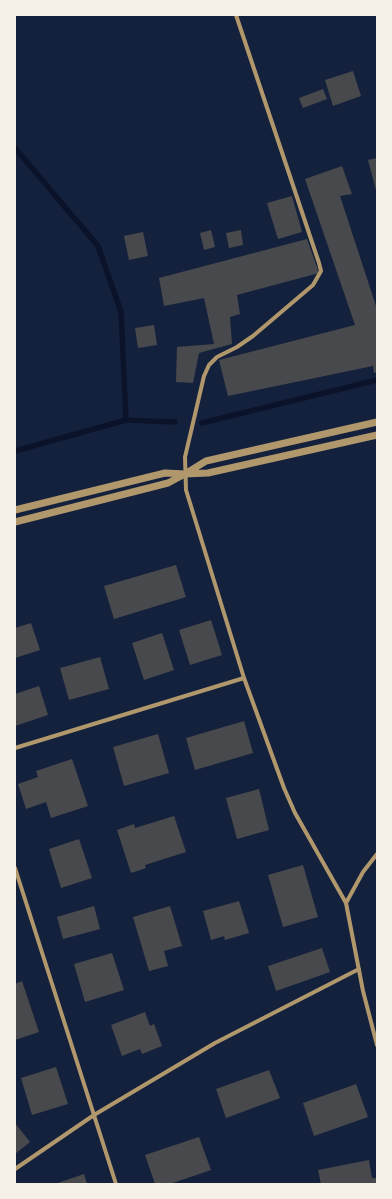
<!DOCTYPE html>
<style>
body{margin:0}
#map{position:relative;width:392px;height:1199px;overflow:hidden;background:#14213d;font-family:"Source Serif 4",serif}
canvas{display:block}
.frame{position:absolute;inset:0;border:16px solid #f6f1e7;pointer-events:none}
</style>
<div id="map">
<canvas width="392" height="1199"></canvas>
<div class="frame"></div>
</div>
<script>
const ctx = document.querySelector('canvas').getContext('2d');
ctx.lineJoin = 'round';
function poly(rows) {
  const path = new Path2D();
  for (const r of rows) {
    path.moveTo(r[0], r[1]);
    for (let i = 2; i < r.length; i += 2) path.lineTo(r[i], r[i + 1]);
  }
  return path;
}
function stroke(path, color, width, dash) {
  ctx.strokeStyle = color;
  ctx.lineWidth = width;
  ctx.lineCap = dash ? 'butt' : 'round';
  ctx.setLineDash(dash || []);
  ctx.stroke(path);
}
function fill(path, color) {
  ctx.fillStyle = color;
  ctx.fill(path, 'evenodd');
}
const stream = poly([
 [15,148,98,246,121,312,126,420],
 [202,423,377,380],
 [15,451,126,420,175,422]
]);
const building = poly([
 [353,71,361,96,333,106,325,80],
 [323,89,327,99,303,108,299,98],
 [377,158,377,194,368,160],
 [342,166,352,194,340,196,377,309,377,372,374,373,373,366,228,396,219,360,355,325,305,179],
 [292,196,302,232,278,239,267,203],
 [211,230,215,247,204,250,200,233],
 [241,230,243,245,229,248,226,233],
 [143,232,148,256,129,260,124,236],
 [307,239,319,273,237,295,240,314,230,317,232,344,199,353,193,383,176,382,177,347,214,344,204,298,164,306,159,278],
 [154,325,157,345,138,348,135,328],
 [176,565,186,597,114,619,104,586],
 [211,620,222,655,190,665,179,630],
 [31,623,40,650,15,658,15,628],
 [162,633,174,670,144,680,132,643],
 [100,657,109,689,69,700,60,668],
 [39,686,48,715,15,726,15,694],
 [244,721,253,753,195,770,186,738],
 [158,734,169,773,124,786,113,747],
 [72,759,88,806,51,818,46,802,26,809,18,784,38,777,36,771],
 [259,789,269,830,237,839,226,798],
 [174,816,186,852,145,865,146,868,131,873,117,830,134,824,135,828],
 [79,839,92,878,61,888,49,849],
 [303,865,318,917,283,927,268,875],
 [239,901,249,933,225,940,224,936,211,940,203,911],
 [94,906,100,929,63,939,57,917],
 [170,906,182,946,164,951,168,966,149,971,133,917],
 [322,948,330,972,276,991,268,966],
 [112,953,124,990,85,1002,74,964],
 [22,981,39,1032,15,1040,15,984],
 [145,1012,150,1026,154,1024,162,1046,142,1054,140,1049,122,1056,111,1025],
 [56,1067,68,1104,32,1115,21,1078],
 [269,1070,280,1098,226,1118,216,1089],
 [356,1084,368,1117,314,1136,303,1103],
 [15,1123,30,1142,15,1154],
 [199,1137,211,1170,170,1184,155,1184,145,1155],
 [369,1160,372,1178,377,1178,377,1184,321,1184,318,1170],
 [84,1174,87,1184,55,1184]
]);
const minor = poly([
 [236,15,319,263,321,271,313,285,253,336,237,347,217,357,209,365,204,376,185,457,186,490,244,678,284,788,295,813,346,903,363,991,377,1045],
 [15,748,244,678],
 [15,868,116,1184],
 [346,903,363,872,377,854],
 [15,1169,94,1115,215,1043,359,969]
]);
const tertiary = poly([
 [15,510,165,473,185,474,206,461,377,422],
 [15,522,168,483,185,474,208,473,377,435]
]);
stroke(stream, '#0b132b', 5.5);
fill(building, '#48494c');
stroke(minor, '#b1986c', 4);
stroke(tertiary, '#b1986c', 7);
</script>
